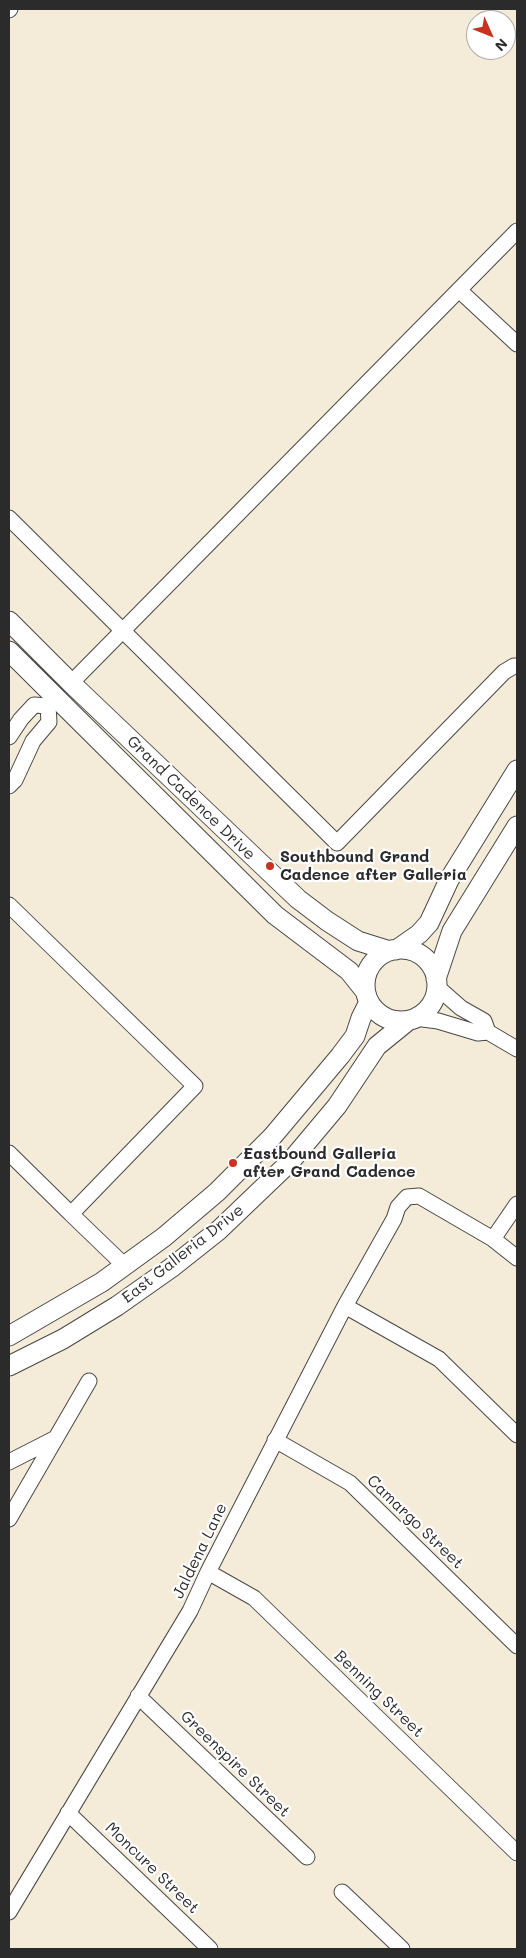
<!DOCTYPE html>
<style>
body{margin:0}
#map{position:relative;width:526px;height:1958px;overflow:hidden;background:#f4ecd9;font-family:Mali,sans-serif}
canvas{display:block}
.frame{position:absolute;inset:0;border:10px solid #2b2b2b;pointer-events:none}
.north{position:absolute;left:466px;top:10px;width:50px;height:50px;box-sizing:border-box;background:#fff;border:1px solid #aaa;border-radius:50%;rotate:134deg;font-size:14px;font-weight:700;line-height:20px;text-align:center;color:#2b2b2b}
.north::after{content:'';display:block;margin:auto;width:18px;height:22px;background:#c8321e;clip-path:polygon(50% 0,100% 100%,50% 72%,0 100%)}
</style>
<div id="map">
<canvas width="526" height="1958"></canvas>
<div class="frame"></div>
<div class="north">N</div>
</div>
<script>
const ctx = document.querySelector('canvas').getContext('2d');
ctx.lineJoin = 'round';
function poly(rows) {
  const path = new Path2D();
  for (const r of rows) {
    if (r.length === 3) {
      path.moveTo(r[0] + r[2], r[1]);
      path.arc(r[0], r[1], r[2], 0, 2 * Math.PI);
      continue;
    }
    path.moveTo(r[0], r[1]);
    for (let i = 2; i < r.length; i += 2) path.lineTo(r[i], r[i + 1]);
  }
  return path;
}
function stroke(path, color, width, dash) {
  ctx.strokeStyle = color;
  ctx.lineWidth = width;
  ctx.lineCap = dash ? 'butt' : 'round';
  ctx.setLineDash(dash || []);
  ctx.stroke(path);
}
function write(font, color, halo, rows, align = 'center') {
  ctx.font = font + ' Mali,sans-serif';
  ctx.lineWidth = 4.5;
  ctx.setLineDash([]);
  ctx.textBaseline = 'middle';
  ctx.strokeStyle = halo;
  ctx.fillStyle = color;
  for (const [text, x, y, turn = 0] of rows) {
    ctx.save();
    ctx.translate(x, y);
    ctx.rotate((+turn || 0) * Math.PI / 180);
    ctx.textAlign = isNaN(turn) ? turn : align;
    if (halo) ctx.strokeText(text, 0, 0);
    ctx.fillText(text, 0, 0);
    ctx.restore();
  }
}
const minor = poly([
 [9,10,10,9],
 [459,290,517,344],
 [9,518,337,843,504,672,514,666,517,666],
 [71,683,517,231],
 [9,737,21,719,34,705,48,706],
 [9,786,15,780,33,741,49,722,48,706,56,698],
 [9,905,195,1086,71,1214,9,1153],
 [436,986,461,1008,484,1021,488,1032],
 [415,1018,438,1021,478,1033,488,1032,517,1049],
 [71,1214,125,1266],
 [493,1239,517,1204],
 [345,1306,439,1359,517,1435],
 [275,1440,350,1483,517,1646],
 [9,1462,54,1439],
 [9,1519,89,1381],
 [208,1572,254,1598,517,1853],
 [138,1696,307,1857],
 [68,1813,210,1949],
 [342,1892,402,1949],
 [9,1912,190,1611,208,1572,345,1306,394,1219,398,1207,407,1197,419,1196,493,1239,517,1258]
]);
const major = poly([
 [9,621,72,684,298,899,327,921,358,941,390,951],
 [9,651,275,915,349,971,365,991],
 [401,985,36],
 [396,950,419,934,429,923,449,880,517,770],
 [436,979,452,931,517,826],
 [9,1336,102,1282,164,1237,217,1192,272,1137,340,1056,355,1036,361,1018,369,1002],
 [9,1366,63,1339,117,1306,171,1268,219,1230,290,1162,337,1106,377,1046,409,1020]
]);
const markers = [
 [270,866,5,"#c8321e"],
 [233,1163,5,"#c8321e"]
];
const streetNames = [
 ["Grand Cadence Drive",191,798,44],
 ["East Galleria Drive",183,1254,-38],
 ["Camargo Street",415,1522,44],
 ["Jaldena Lane",200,1551,-64],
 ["Benning Street",379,1694,44],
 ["Greenspire Street",235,1764,44],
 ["Moncure Street",152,1868,44]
];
const poiNames = [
 ["Southbound Grand",280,857],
 ["Cadence after Galleria",280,875],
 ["Eastbound Galleria",243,1154],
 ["after Grand Cadence",243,1172]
];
stroke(minor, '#494845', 17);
stroke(major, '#494845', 21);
stroke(minor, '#fff', 15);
stroke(major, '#fff', 19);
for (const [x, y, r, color] of markers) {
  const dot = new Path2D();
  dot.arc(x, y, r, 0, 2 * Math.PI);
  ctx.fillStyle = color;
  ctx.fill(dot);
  stroke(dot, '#fff', 2);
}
write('16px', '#2b2b2b', '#fff', streetNames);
write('bold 16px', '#2b2b2b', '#fff', poiNames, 'left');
</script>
